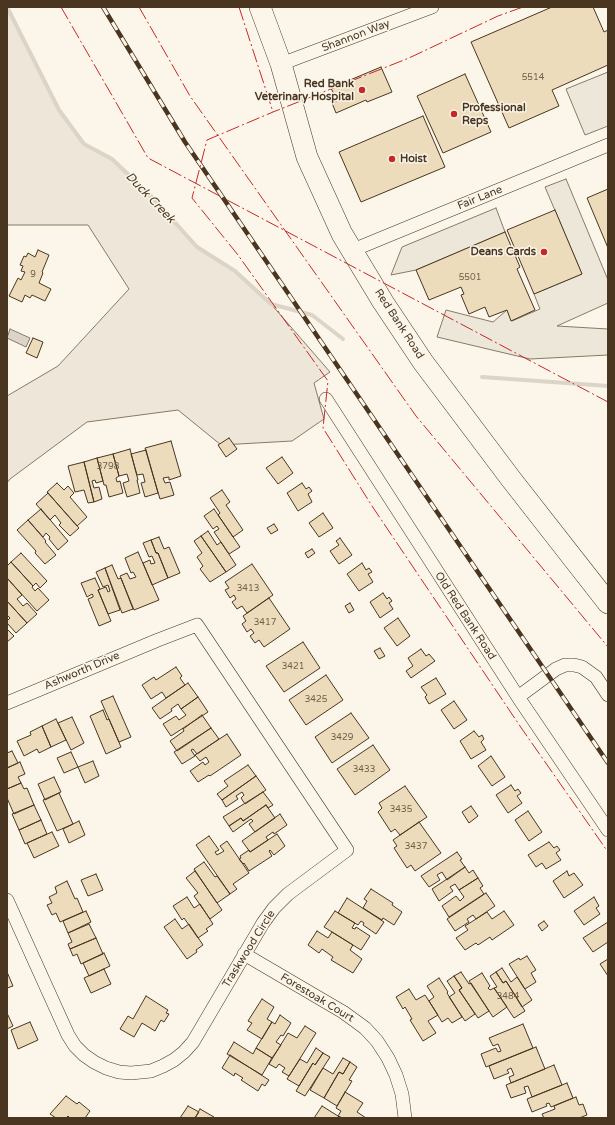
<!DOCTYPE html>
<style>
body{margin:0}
#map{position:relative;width:615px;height:1125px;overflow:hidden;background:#fbf6e9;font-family:"Varela Round",sans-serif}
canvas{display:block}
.frame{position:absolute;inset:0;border:8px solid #4a3520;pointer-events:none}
</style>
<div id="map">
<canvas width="615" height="1125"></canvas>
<div class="frame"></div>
</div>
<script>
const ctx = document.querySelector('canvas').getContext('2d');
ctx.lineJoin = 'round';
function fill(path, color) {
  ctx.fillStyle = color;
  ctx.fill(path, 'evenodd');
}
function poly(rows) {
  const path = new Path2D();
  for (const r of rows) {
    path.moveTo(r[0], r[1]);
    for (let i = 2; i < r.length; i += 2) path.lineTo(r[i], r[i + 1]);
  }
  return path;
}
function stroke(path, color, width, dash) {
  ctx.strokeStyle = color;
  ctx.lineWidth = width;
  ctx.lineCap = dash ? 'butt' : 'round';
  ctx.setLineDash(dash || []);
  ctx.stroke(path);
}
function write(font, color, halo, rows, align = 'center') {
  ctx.font = font + ' "Varela Round",sans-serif';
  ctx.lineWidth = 3;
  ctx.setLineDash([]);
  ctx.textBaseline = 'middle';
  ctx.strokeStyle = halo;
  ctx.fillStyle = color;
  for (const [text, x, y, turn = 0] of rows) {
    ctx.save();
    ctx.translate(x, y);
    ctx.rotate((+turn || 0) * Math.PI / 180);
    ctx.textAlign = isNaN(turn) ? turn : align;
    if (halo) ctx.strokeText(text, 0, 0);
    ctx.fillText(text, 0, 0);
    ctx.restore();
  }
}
const green = poly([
 [7,7,59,110,84,144,112,159,152,197,197,247,235,271,271,304,330,372,314,383,324,419,292,441,221,445,178,410,87,422,10,479,7,483,7,396,58,366,129,289,88,225,7,225,7,7]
]);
const parking = poly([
 [608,72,608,126,585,135,566,89,608,72],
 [566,179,608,280,608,303,557,326,608,329,608,355,530,359,437,337,446,310,493,322,507,310,512,321,540,309,534,294,582,274,545,187,566,179],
 [496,208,505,232,416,270,391,275,402,247,496,208]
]);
const water = poly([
 [10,329,30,338,26,347,7,338,10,329]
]);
const stream = poly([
 [7,7,59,110,84,144,112,159,152,197,197,247,235,271,271,304,312,315,343,339],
 [482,377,608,386]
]);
const building = poly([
 [552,7,593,7,604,32,608,30,608,65,552,90,559,106,509,128,471,42,552,7],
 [381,67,392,92,367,102,366,100,336,113,332,103,337,101,331,88,381,67],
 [465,74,491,132,443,153,417,96,465,74],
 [423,116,445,167,361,202,339,152,423,116],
 [608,189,608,248,587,198,608,189],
 [555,210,582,274,534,294,507,230,555,210],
 [505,232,520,267,517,269,535,310,511,321,507,310,489,317,485,307,469,314,461,295,464,294,461,287,429,300,416,270,505,232],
 [38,250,49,255,42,272,43,273,39,283,51,289,45,301,32,295,30,298,25,295,22,302,9,296,18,278,21,280,25,272,21,271,23,266,20,265,24,256,26,257,28,253,35,257,38,250],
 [33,338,43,342,37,358,26,353,33,338],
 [229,438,237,449,226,457,218,445,229,438],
 [171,441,181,476,169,480,169,477,163,478,165,483,170,482,174,495,160,499,145,448,171,441],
 [130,449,138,480,137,480,140,493,127,497,123,483,129,481,127,474,119,476,113,454,130,449],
 [146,450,158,493,145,497,141,483,145,482,143,474,137,475,131,454,146,450],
 [113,454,119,476,116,478,117,482,120,481,123,493,109,497,106,485,104,485,97,458,113,454],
 [282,457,293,473,278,484,266,468,282,457],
 [97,458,103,481,96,483,95,480,92,481,94,488,99,487,102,499,94,502,84,462,97,458],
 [84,462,94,502,88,503,84,490,75,492,68,466,84,462],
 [57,483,64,490,68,486,74,493,70,497,87,517,77,526,47,492,57,483],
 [302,483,306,489,309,487,312,491,308,494,312,502,298,511,287,493,302,483],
 [222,490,230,502,226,505,243,530,233,537,218,515,220,513,210,498,222,490],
 [48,493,79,528,70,536,59,525,61,523,55,515,50,520,36,504,48,493],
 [41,509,68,541,58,550,49,539,50,537,46,533,43,537,28,520,41,509],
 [214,509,240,547,229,554,214,532,219,529,217,526,213,529,204,516,214,509],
 [323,513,333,528,319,537,309,523,323,513],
 [28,520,46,541,45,542,56,555,45,564,35,553,36,551,17,530,28,520],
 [274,524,278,530,271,534,267,528,274,524],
 [208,531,217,545,221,542,236,565,226,572,201,536,208,531],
 [201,536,226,572,210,582,200,569,203,566,197,557,202,553,194,541,201,536],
 [159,537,164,549,169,547,180,573,168,578,158,553,156,553,151,540,159,537],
 [340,538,352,555,339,564,330,551,339,545,336,541,340,538],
 [151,540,156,553,158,553,168,578,152,585,143,563,150,560,151,564,155,563,152,556,149,557,143,543,151,540],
 [312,549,315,553,308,558,305,553,312,549],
 [138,552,159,600,134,610,120,576,127,573,130,579,136,577,133,572,131,573,125,558,138,552],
 [21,553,47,581,40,588,36,583,33,586,11,562,21,553],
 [11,562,33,586,32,587,35,591,38,588,49,600,37,611,7,578,7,566,11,562],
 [362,563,366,570,369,568,372,572,368,574,373,582,359,591,347,574,362,563],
 [252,564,273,595,247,613,242,606,237,609,232,602,236,599,234,595,230,598,225,590,229,588,225,582,252,564],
 [112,565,118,579,121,578,133,609,122,613,105,568,112,565],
 [105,568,120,610,108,614,98,590,106,587,108,592,110,591,108,585,103,587,96,572,105,568],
 [7,578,22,595,17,599,23,606,27,603,37,614,27,623,7,601,7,578],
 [95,578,100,589,98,590,111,621,99,626,88,599,93,597,93,595,92,594,87,597,81,583,95,578],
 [383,593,387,599,389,597,392,601,389,603,393,609,380,618,370,602,383,593],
 [269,598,290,629,264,647,259,640,255,643,250,636,254,633,251,629,247,632,242,624,246,621,243,616,269,598],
 [7,601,27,623,16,633,7,623,7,621,10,618,7,615,7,601],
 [350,603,354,610,349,613,345,606,350,603],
 [398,618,410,636,397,646,384,628,398,618],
 [7,629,14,636,7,642,7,629],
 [303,642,320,668,284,692,266,666,303,642],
 [380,648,385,656,379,659,374,651,380,648],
 [421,649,426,656,429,654,435,661,411,678,406,671,413,666,408,658,421,649],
 [176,667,182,676,180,678,185,685,166,698,162,692,151,699,142,685,154,677,156,680,176,667],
 [326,675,343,700,306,725,289,700,326,675],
 [436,678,446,694,429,704,425,697,427,695,421,687,436,678],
 [188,683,198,697,181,709,178,704,171,709,172,711,160,719,152,708,188,683],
 [113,696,131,737,119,742,101,701,113,696],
 [198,697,208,712,171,736,163,724,176,716,179,720,186,715,181,709,198,697],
 [454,701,467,720,454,729,441,710,454,701],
 [103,710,107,720,109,719,121,747,106,754,90,716,103,710],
 [351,713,369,738,332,763,315,737,351,713],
 [202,715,211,728,177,751,170,741,184,731,183,729,202,715],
 [72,717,84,743,71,750,58,723,72,717],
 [56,719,66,740,51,747,42,726,56,719],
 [42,726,51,747,39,753,37,749,24,756,17,741,31,735,30,732,42,726],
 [211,728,219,739,197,754,193,749,191,750,195,756,182,764,174,752,211,728],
 [474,731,479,737,482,735,484,739,481,742,486,750,471,759,460,741,474,731],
 [227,734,241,755,210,776,209,775,198,782,190,771,203,762,205,765,209,762,206,757,200,761,195,755,227,734],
 [373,745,390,770,355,795,337,769,373,745],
 [12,751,18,763,7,768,7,753,12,751],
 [71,752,78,767,64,773,57,758,71,752],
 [491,756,505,777,492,786,478,766,491,756],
 [93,761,99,776,85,783,78,767,93,761],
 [20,762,25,774,18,777,21,783,7,789,7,768,20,762],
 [248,765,256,776,222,800,217,794,228,786,224,781,248,765],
 [256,776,266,790,245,804,241,798,244,795,242,792,236,796,238,799,226,807,222,800,256,776],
 [54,777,61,792,45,800,38,784,54,777],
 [21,783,24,789,27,788,34,805,14,814,7,798,7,789,21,783],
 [511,785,515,791,518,789,521,793,517,796,522,803,508,813,496,795,511,785],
 [405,786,427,817,400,835,395,829,391,832,378,812,382,808,379,803,405,786],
 [263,792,273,805,268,808,266,805,243,821,241,818,229,826,223,817,263,792],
 [59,793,73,824,57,831,43,800,59,793],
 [34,805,41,820,19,830,12,814,34,805],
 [266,805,275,818,255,832,249,824,253,821,251,819,233,832,229,826,241,818,243,821,266,805],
 [471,806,478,816,469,823,462,812,471,806],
 [528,811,542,832,529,841,515,820,528,811],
 [280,814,287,825,274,834,273,832,266,837,268,840,250,852,242,841,280,814],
 [41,820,47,834,25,844,19,830,41,820],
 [79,821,85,835,69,843,63,829,79,821],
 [419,822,441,853,415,871,411,865,407,868,394,848,397,846,393,840,419,822],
 [52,832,59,846,34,858,27,843,52,832],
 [277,834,285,846,274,855,270,850,269,851,272,856,249,871,244,863,243,864,239,859,241,858,240,856,249,850,250,852,277,834],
 [209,836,219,850,215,852,217,855,224,851,220,846,227,841,249,873,233,884,237,889,230,894,196,845,209,836],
 [549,842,554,848,557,846,560,850,556,853,561,860,546,869,542,863,536,867,528,855,549,842],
 [457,852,462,859,460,860,465,867,447,880,442,872,437,875,440,880,429,887,421,876,457,852],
 [204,862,215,877,217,876,230,894,217,903,194,869,204,862],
 [465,867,469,873,473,870,478,878,459,890,455,884,450,887,453,891,439,901,432,889,465,867],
 [195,871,222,910,210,919,194,896,198,893,186,878,195,871],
 [567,871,569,876,574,873,583,885,564,898,553,881,567,871],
 [96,874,103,890,88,896,81,880,96,874],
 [478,878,483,886,480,888,484,894,449,917,442,906,456,896,460,901,464,897,459,890,478,878],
 [67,881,75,899,77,898,83,912,60,922,56,913,52,915,47,905,52,903,49,897,57,893,55,887,67,881],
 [371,889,393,903,392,905,402,912,394,925,383,918,382,920,363,908,367,901,364,899,371,889],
 [486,893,495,906,476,919,473,915,467,919,469,922,455,931,447,919,486,893],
 [187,897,194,908,200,904,213,924,206,929,208,931,198,938,184,918,182,920,173,906,187,897],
 [594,897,599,906,596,908,600,914,584,925,574,911,594,897],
 [347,898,384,922,376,934,363,925,364,923,361,921,358,925,338,913,347,898],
 [86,911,91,922,68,933,63,921,86,911],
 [335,911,355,923,352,928,355,929,356,927,370,936,361,950,324,927,335,911],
 [504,911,514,925,492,940,490,937,478,945,476,943,465,950,456,938,468,930,465,926,487,912,492,919,504,911],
 [175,919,182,929,189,924,203,945,196,950,197,952,187,959,164,927,175,919],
 [544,921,548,926,542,931,538,925,544,921],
 [608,922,608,942,593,952,583,938,608,922],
 [89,924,96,938,70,949,68,944,72,942,68,933,89,924],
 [317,931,328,938,332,932,353,945,350,950,362,959,353,973,331,960,333,957,322,949,319,953,308,945,317,931],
 [96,938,103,954,81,964,77,954,73,956,70,949,96,938],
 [104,953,110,966,89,976,83,963,104,953],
 [527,956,536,970,531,973,536,982,525,989,509,964,519,958,520,960,527,956],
 [608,959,608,976,600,964,608,959],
 [502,968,511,982,517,977,532,1000,522,1007,506,981,503,983,496,972,502,968],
 [104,969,111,984,91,993,84,978,104,969],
 [7,972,13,986,7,988,7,972],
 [461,972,469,984,471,983,489,1011,478,1018,459,990,462,988,454,976,461,972],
 [496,972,503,983,506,981,525,1011,514,1018,494,988,497,987,490,976,496,972],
 [482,973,490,986,488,988,490,990,494,988,507,1007,493,1017,469,981,482,973],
 [454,976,462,988,459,990,475,1014,465,1021,449,997,455,993,447,981,454,976],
 [439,978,448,992,447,993,462,1017,452,1023,448,1018,442,1022,429,1001,434,997,427,986,439,978],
 [409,989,416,1000,425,995,438,1015,428,1021,436,1033,423,1041,410,1020,412,1019,405,1007,403,1009,396,997,409,989],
 [146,996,168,1010,166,1013,169,1014,164,1022,161,1020,155,1031,142,1023,134,1037,120,1029,128,1016,133,1019,146,996],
 [262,999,274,1007,267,1019,272,1022,262,1039,247,1030,252,1023,248,1021,262,999],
 [7,1013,13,1026,7,1029,7,1013],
 [280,1015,291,1023,283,1036,281,1035,276,1042,281,1045,272,1058,256,1048,272,1022,275,1024,280,1015],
 [30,1022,38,1040,18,1049,11,1030,30,1022],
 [523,1024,533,1048,486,1067,481,1054,496,1048,498,1052,501,1051,498,1044,493,1046,489,1038,523,1024],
 [305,1026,316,1033,289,1076,282,1072,285,1068,279,1064,276,1068,269,1064,288,1033,297,1038,305,1026],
 [234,1042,253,1054,256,1048,272,1058,262,1075,227,1054,234,1042],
 [536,1047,545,1069,511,1083,509,1077,514,1075,511,1068,507,1070,509,1073,494,1079,489,1066,536,1047],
 [316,1048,323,1053,315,1065,313,1063,299,1086,287,1079,300,1059,307,1063,316,1048],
 [323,1053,330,1057,305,1096,296,1091,313,1063,315,1065,323,1053],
 [230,1055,269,1080,265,1086,262,1084,258,1091,241,1080,243,1078,235,1073,234,1076,222,1068,230,1055],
 [343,1058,350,1062,343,1074,339,1072,324,1098,310,1090,323,1068,333,1074,343,1058],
 [350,1062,357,1067,349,1080,352,1081,337,1106,324,1098,339,1072,343,1074,350,1062],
 [554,1065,562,1085,532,1097,528,1086,524,1087,526,1093,511,1098,506,1085,554,1065],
 [567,1083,573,1098,551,1107,549,1103,546,1104,547,1106,532,1112,527,1099,567,1083],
 [345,1092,363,1103,357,1112,366,1118,342,1118,338,1116,341,1111,336,1108,345,1092],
 [66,1096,77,1104,79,1102,90,1111,85,1118,70,1118,68,1116,66,1118,56,1118,50,1114,66,1096],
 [576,1097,579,1105,583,1104,587,1115,579,1118,544,1118,542,1114,555,1109,554,1106,576,1097],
 [188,1106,199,1112,195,1118,180,1118,188,1106],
 [322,1106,338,1116,342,1118,314,1118,322,1106],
 [200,1109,214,1117,214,1118,195,1118,200,1109]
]);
const minor = poly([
 [281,64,432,7],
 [353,250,608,145],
 [326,399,518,697,608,830],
 [518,697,556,669,565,665,574,665,582,667,596,677,608,695],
 [7,703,158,640,197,625,347,850,288,894,274,908,263,923,193,1042,184,1052,174,1060,163,1066,151,1071,131,1073,119,1072,106,1068,94,1062,84,1055,75,1046,68,1035,7,900],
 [244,954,343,1012,365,1028,377,1041,388,1058,396,1075,402,1094,405,1118]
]);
const trunk = poly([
 [260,7,281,64,307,157,342,234,383,302,423,362,511,479,608,603]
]);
const rail = poly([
 [103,7,185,142,608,763]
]);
const fence = poly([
 [7,1089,7,1092]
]);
const power = poly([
 [61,7,148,158,608,402],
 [139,7,190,96,416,416,608,647],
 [239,7,273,112],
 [523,7,498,16,409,58,273,112,207,140,192,198,238,255,328,381,323,428,372,506,522,729,608,852]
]);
const markers = [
 [362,90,4,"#c62828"],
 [454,114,4,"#c62828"],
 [392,159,4,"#c62828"],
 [544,252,4,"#c62828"]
];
const numberNames = [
 ["5514",533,78],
 ["9",33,275],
 ["5501",470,278],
 ["3798",108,467],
 ["3413",248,589],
 ["3417",265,623],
 ["3421",293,667],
 ["3425",316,700],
 ["3429",342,738],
 ["3433",364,770],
 ["3435",401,810],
 ["3437",416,847],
 ["3484",508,997]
];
const streetNames = [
 ["Shannon Way",356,36,-21],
 ["Fair Lane",480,198,-22],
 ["Red Bank Road",399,324,57],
 ["Old Red Bank Road",465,616,57],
 ["Ashworth Drive",82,671,-23],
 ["Traskwood Circle",249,949,-58],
 ["Forestoak Court",317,998,31]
];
const poiNames = [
 ["Red Bank",354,84],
 ["Veterinary Hospital",354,97],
 ["Professional",462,108,"left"],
 ["Reps",462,121,"left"],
 ["Hoist",400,159,"left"],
 ["Deans Cards",536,252]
];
const waterNames = [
 ["Duck Creek",150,198,46]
];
fill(green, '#ede6d9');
stroke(green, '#887966', 1);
fill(parking, '#ede7d9');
stroke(parking, '#887966', 1);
fill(water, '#dcd4c6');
stroke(water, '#887966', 1);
stroke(stream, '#dcd4c6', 4);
fill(building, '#ecdcbc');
stroke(building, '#4a3520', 1);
stroke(minor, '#4a3520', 14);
stroke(trunk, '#4a3520', 22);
stroke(minor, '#fbf6e9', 13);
stroke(trunk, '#fbf6e9', 21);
stroke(rail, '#4a3520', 4.5);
stroke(rail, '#fbf6e9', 3, [9]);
stroke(fence, '#4a3520', 1, [5, 2]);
stroke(power, '#c62828', 1, [14, 3, 2, 3]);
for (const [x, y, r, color] of markers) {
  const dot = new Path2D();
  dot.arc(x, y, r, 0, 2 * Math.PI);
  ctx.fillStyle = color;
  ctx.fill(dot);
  stroke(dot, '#fbf6e9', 1.5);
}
write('9px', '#725f47', null, numberNames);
write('11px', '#4a3520', '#fbf6e9', streetNames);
write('bold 11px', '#4a3520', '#fbf6e9', poiNames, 'right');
write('italic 12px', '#4a3520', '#fbf6e9', waterNames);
</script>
